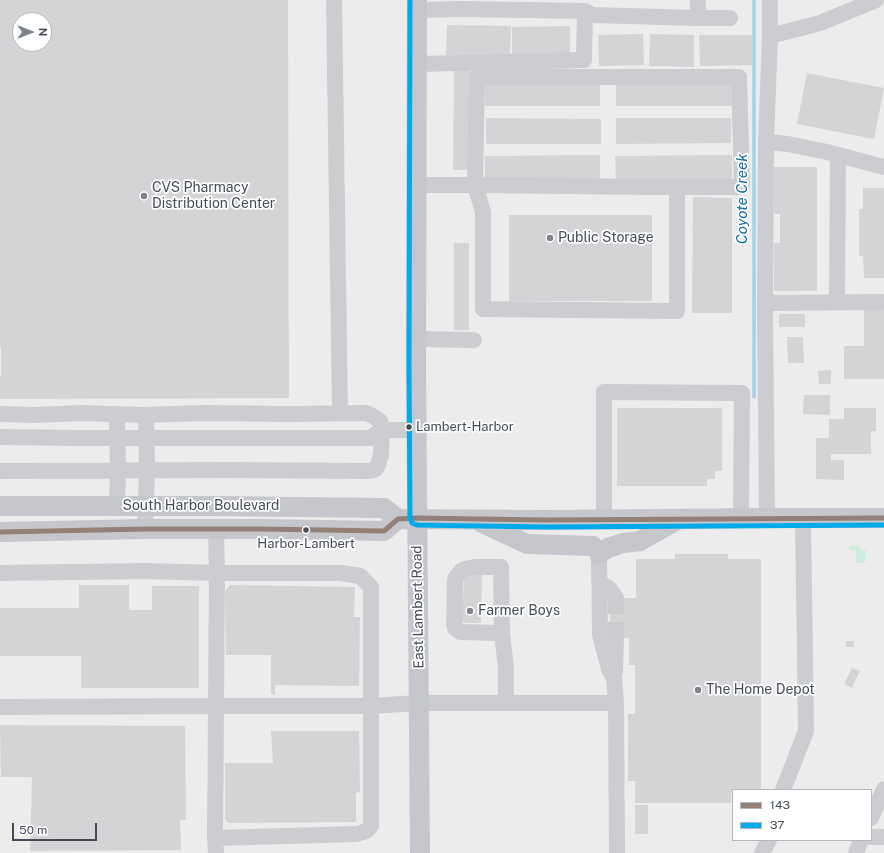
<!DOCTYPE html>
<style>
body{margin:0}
#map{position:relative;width:884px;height:853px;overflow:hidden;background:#edecec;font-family:"Public Sans",sans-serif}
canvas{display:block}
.legend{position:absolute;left:732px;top:789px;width:140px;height:52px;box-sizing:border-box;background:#fff;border:1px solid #b4b7bc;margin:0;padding:5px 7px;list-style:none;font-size:12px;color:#444c58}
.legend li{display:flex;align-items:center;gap:8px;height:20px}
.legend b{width:20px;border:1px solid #b4b7bc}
.north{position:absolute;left:12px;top:12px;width:40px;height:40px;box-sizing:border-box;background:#fff;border:1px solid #b4b7bc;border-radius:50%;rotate:90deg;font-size:11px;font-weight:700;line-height:16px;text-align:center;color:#444c58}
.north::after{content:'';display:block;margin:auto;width:14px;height:18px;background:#7f848c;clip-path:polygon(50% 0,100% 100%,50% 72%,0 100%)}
.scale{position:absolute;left:12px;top:823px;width:85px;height:18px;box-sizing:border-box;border:2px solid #444c58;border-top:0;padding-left:5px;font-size:12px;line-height:14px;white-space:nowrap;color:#444c58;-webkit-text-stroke:3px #fff;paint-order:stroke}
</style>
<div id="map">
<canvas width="884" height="853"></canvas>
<ul class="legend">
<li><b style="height:5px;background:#938177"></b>143</li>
<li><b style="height:5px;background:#03aaea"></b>37</li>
</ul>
<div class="north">N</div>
<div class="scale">50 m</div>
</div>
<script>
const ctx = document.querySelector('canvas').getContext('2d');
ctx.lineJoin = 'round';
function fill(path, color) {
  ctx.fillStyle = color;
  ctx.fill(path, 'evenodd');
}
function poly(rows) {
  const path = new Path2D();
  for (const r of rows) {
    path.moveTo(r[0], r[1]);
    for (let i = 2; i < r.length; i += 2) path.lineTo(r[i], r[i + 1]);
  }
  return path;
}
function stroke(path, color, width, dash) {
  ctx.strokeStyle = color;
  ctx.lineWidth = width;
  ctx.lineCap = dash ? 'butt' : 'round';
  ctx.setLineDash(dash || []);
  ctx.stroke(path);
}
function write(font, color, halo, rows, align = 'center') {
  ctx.font = font + ' "Public Sans",sans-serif';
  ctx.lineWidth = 3.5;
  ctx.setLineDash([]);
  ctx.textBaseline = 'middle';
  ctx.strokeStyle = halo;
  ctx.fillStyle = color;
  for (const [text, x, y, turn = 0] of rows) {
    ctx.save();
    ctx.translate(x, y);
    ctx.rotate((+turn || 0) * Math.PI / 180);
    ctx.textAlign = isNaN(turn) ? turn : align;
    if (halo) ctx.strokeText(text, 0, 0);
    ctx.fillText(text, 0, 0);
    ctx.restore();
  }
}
const green = poly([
 [858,545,863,550,866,550,866,560,864,563,856,563,856,550,849,550,849,546]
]);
const stream = poly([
 [754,0,754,397]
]);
const building = poly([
 [0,0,288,0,289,398,0,399,0,376,1,376,1,348,0,348],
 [20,20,44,20,44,44,20,44],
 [447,25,511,26,510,56,446,55],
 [570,26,570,55,512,56,512,27],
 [643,34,644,65,599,66,598,35],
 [650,34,694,35,694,67,649,66],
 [699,35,752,35,752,65,700,66],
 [454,69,470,70,469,170,453,170],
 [807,73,884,88,874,139,797,124],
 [600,80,600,106,485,106,485,81],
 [731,80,732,106,616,106,616,81],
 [486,118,601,119,601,144,486,144],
 [616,118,731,118,731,143,616,144],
 [600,155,600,181,485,181,485,156],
 [732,155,732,181,616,181,615,156],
 [774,167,817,167,817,291,774,291,774,243,780,243,780,214,774,214],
 [863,188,884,188,884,278,864,278,863,256,859,256,859,209,863,209],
 [693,197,732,198,732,313,692,313],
 [509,215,652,215,652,301,509,301],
 [454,243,469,243,469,330,454,330],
 [864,308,884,308,884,379,844,379,844,346,864,346],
 [779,314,805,314,805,327,779,327],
 [787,337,803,337,804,363,788,363],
 [831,370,831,384,819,384,818,371],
 [804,395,830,395,830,415,803,414],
 [617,408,722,408,722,471,715,471,715,479,707,479,707,486,617,486],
 [844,408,876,408,876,431,871,431,871,454,831,454,831,460,844,460,844,480,816,479,816,438,829,438,829,419,844,419],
 [675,554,728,554,728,559,761,559,761,790,733,790,733,793,731,793,731,803,635,803,635,781,628,781,628,714,635,714,635,665,629,665,629,638,610,638,610,598,636,598,636,559,675,559],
 [464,575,482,575,481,623,459,623,459,599,463,599],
 [79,585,129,585,129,610,152,610,152,586,199,586,199,688,81,688,81,656,0,656,0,608,79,608],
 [230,585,355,587,354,617,360,617,359,686,275,685,275,695,271,694,271,655,226,655,225,591],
 [846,641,854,641,854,647,846,647],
 [852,668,860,671,852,688,844,684],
 [0,725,185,726,186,820,180,820,181,850,30,851,32,777,1,777],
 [271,731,359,731,360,792,356,793,356,822,229,823,225,819,225,763,273,763],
 [635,805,648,805,648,834,635,834]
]);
const minorTunnel = poly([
 [616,598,616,638]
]);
const minor = poly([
 [334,0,340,413],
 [698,0,698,18],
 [417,10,460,9,585,11,592,15,698,18,730,18],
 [770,36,820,23,876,0],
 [417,64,584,60,585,11],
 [766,142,770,36,770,0],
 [416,185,475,185,650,187,742,187,739,77,477,77,475,185,483,212,483,309,677,311,677,187],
 [837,302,838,156],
 [765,303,884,302],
 [416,339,474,340],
 [0,414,36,415,80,413,143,415,203,413,288,414,366,413,373,416,380,421,382,430,416,430],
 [0,437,81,438,370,438,382,430,381,454,378,465,376,469,369,471,228,470,0,471],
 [117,506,118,471,117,414],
 [767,518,765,312,766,142,788,144,827,152,884,167],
 [604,519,604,392,742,393,741,518],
 [145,529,147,471,146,415],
 [216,529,217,573,341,573,360,576,371,587,371,706,418,703,616,703],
 [599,554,600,635,609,669,614,678,616,703,617,853],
 [0,573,146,571,217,573,216,706,371,706,371,826,366,831,357,834,215,838,216,706,0,707],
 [600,583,609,588,616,598],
 [502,633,460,632,455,628,454,624,455,580,456,577,461,571,465,569,475,567,501,567,502,633,506,668,506,702],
 [615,672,616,638],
 [783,790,806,731,803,518],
 [871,818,884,789],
 [871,837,884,837],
 [215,838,216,853],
 [762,853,769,840],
 [856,853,861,840]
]);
const major = poly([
 [417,0,416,366,420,853],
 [0,506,214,506,384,508,398,519,545,520,767,518,884,518],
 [480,522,527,544,593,546],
 [0,532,145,529,262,529,384,531,398,519],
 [599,554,608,548,623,543,640,541,677,520]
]);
const bus1 = poly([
 [0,532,145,529,262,529,384,531,398,519,417,518,545,520,884,518]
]);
const bus2 = poly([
 [410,0,409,366,410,518,412,523,417,525,545,527,884,525]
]);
const markers = [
 [144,196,4,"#7f848c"],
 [550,238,4,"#7f848c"],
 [409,427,3.5,"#444c58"],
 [306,530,3.5,"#444c58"],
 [470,611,4,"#7f848c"],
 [698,690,4,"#7f848c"]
];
const busNames = [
 ["Lambert-Harbor",416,427],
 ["Harbor-Lambert",306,544,"center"]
];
const poiNames = [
 ["CVS Pharmacy",152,188],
 ["Distribution Center",152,204],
 ["Public Storage",558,238],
 ["Farmer Boys",478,611],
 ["The Home Depot",706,690]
];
const streetNames = [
 ["South Harbor Boulevard",201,506],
 ["East Lambert Road",418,607,-91]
];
const waterNames = [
 ["Coyote Creek",742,199,-90]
];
fill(green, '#d0ecdf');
stroke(stream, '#a6d1ea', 3.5);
fill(building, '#d4d4d7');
stroke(minorTunnel, '#cbccce', 16, [16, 8]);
stroke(minor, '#cbcdd0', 16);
stroke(major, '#c5c7cd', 20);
stroke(bus1, '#938177', 5);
stroke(bus2, '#03aaea', 5);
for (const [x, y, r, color] of markers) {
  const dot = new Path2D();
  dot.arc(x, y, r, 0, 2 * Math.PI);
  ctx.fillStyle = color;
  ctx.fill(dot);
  stroke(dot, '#fff', 1.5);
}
write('13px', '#444c58', '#fff', busNames, 'left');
write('14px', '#444c58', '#fff', poiNames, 'left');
write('14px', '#444c58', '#fff', streetNames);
write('italic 15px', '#0f6ca0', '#fff', waterNames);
</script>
